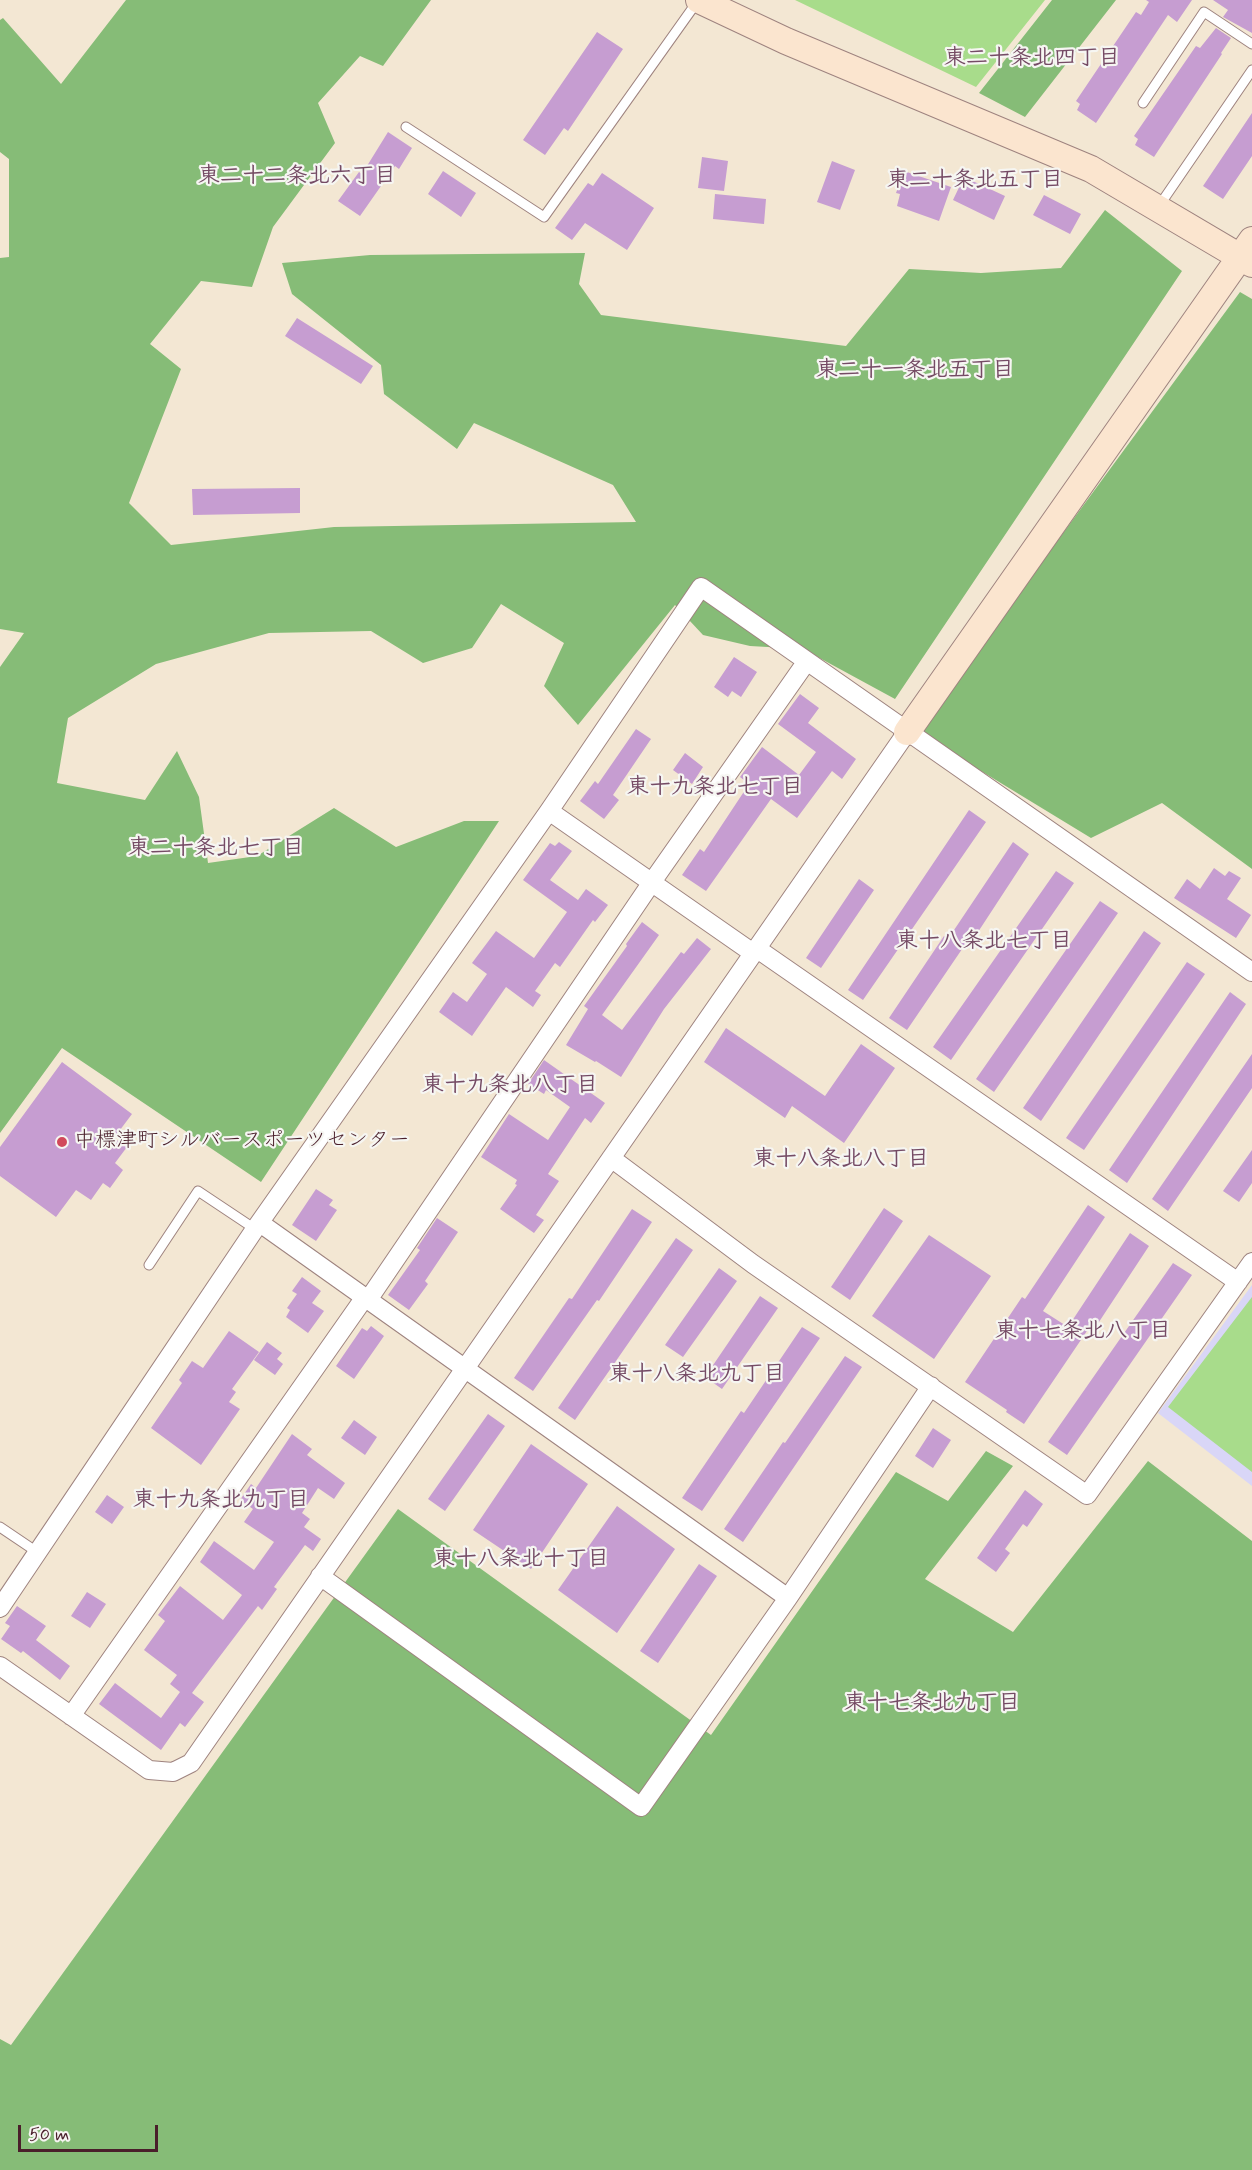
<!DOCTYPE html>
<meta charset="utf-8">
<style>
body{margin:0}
#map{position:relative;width:1252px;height:2170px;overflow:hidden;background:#f3e7d3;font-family:Mynerve,sans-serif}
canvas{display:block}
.scale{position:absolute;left:18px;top:2125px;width:140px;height:27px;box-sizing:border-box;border:3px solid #4a1f2b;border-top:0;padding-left:8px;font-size:18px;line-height:21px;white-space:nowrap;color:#4a1f2b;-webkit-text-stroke:4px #f6f6f2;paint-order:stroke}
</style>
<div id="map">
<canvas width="1252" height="2170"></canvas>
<div class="scale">50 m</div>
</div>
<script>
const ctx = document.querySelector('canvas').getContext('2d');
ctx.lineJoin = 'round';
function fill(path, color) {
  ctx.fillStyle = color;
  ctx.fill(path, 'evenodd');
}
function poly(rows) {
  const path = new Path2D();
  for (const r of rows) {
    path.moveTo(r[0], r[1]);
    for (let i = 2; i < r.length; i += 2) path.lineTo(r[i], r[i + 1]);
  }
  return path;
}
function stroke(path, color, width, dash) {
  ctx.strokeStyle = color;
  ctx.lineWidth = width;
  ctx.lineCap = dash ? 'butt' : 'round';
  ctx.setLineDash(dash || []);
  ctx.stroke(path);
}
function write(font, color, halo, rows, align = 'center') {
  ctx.font = font + ' Mynerve,"Klee One",sans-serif';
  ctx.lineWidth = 4.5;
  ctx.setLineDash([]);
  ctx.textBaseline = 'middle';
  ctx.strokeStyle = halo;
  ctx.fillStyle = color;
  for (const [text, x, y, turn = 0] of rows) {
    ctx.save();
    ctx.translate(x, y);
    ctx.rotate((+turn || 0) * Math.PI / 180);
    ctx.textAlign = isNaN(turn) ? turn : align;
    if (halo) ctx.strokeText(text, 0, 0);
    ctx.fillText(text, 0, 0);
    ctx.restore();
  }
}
const built = poly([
 [1252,1285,1252,1486,1158,1413]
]);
const green = poly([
 [795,0,1045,0,976,87],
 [1252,1297,1252,1472,1168,1407]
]);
const forest = poly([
 [126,0,431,0,383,66,360,56,318,103,335,143,273,227,252,287,201,281,150,344,181,369,129,503,171,545,334,527,636,522,613,485,474,423,457,449,384,394,381,365,292,294,282,263,370,255,585,253,579,284,601,315,846,346,909,269,981,273,1061,268,1105,210,1182,271,895,699,803,649,750,646,703,635,675,605,578,725,544,686,564,643,501,604,472,648,423,663,371,631,269,633,156,664,68,718,57,783,145,800,177,751,199,797,208,863,257,856,334,808,396,847,464,821,499,821,261,1182,62,1048,0,1133,0,667,24,633,0,629,0,258,9,257,9,159,0,152,0,20,3,18,61,84],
 [1052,0,1116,0,1025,117,979,93],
 [1240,292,1252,299,1252,869,1162,803,1091,838,917,732],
 [986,1451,1013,1466,925,1579,1013,1632,1148,1461,1252,1541,1252,2170,0,2170,0,2039,11,2045,398,1509,711,1735,896,1472,948,1501]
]);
const building = poly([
 [1146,0,1192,0,1177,22,1168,15,1096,123,1077,110,1080,104,1076,101,1136,12,1141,15,1149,2],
 [1213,0,1252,0,1252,33,1223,17,1228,10],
 [1216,28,1231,38,1221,53,1222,54,1154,157,1135,145,1138,139,1134,136,1196,46,1200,48],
 [597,32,623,49,568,131,564,128,545,155,523,140],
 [1252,113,1252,156,1223,199,1203,186],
 [388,132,412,148,399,169,395,166,360,216,338,201,359,172,362,174],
 [702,157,728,161,724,191,698,188],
 [832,161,855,170,840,210,817,202],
 [443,171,476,193,461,217,428,194],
 [904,171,951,187,939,221,897,206,900,194,896,193],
 [602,173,654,208,627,250,585,223,572,240,555,228,588,183,593,186],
 [964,177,1005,196,994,220,953,200],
 [715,194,766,199,764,224,713,219],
 [1044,195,1081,214,1070,234,1033,215],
 [297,318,373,366,361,384,285,336],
 [300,488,300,513,193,515,192,489],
 [734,657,757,672,741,697,732,691,728,697,714,687],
 [800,694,819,708,808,723,856,759,842,779,832,771,797,818,771,799,706,891,682,875,700,849,704,852,749,784,740,777,762,747,799,775,816,752,778,724],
 [636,729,651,739,613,795,619,800,604,819,580,801,595,781,598,784],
 [685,753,703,767,692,784,673,770],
 [969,810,986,822,863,1000,848,990],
 [559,842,572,851,550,880,578,900,586,889,608,905,595,922,593,920,560,967,555,963,535,991,541,995,533,1007,506,987,472,1036,439,1012,453,992,467,1002,487,974,472,963,496,931,534,958,567,912,523,880,550,843,555,846],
 [1013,842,1029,854,978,932,975,930,907,1030,889,1018,944,936,948,939],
 [1214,868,1225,876,1229,871,1241,878,1227,899,1251,915,1236,938,1174,898,1187,879,1200,889],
 [1056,871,1074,883,951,1060,933,1047],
 [859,879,874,890,821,968,806,958],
 [1100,901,1118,913,994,1092,976,1079],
 [642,922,659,935,602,1015,622,1030,681,952,684,954,697,938,711,949,664,1009,621,1077,596,1061,595,1062,566,1045,588,1009,584,1006,627,946,626,944],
 [1144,931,1161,943,1041,1121,1023,1108],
 [1187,962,1205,974,1084,1150,1066,1138],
 [1230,992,1246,1004,1127,1183,1109,1170],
 [726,1028,825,1096,861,1044,895,1068,844,1143,792,1106,785,1118,704,1062],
 [1252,1054,1252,1088,1168,1211,1152,1199],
 [544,1060,605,1103,591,1123,585,1118,548,1174,559,1181,536,1215,544,1220,534,1233,500,1209,517,1185,515,1184,517,1180,481,1157,509,1114,548,1140,570,1107,546,1090,544,1094,528,1084],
 [62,1062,132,1114,114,1138,127,1147,115,1163,123,1170,110,1188,103,1183,91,1200,76,1190,56,1217,0,1176,0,1147],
 [1252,1150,1252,1183,1239,1202,1223,1191],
 [316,1189,333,1200,329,1205,337,1210,316,1241,292,1225],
 [1088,1205,1105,1217,1043,1311,1068,1327,1130,1233,1149,1246,1093,1331,1089,1328,1024,1424,1006,1412,1007,1410,965,1382,1022,1297,1025,1299],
 [884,1208,903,1221,850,1300,831,1287],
 [632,1209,652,1222,599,1301,597,1300,533,1391,514,1378,569,1298,572,1299],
 [437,1218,458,1232,425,1281,428,1284,409,1310,388,1295,420,1250,417,1248],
 [929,1235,991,1276,934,1359,872,1316],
 [676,1238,693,1250,575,1420,558,1408],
 [1173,1263,1192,1275,1067,1455,1048,1442],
 [719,1268,737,1281,683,1357,665,1345],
 [302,1277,321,1291,312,1303,324,1311,308,1333,286,1317,290,1310,287,1308,297,1294,292,1291],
 [760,1296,778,1308,722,1389,705,1377],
 [371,1326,384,1336,354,1379,336,1366,362,1328,367,1331],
 [802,1327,820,1338,702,1511,682,1498,741,1411,744,1413],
 [229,1331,259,1352,232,1389,236,1392,229,1402,240,1409,201,1465,151,1428,182,1383,179,1380,192,1361,203,1368],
 [267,1342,282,1353,277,1359,283,1364,275,1375,254,1360],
 [845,1356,862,1367,743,1542,724,1529,783,1442,785,1443],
 [488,1414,505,1426,445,1511,428,1499],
 [354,1420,377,1437,365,1455,341,1438],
 [933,1428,951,1440,933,1468,915,1456],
 [292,1434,312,1449,307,1455,345,1483,334,1499,318,1488,302,1513,310,1519,304,1527,321,1539,313,1551,305,1545,274,1587,277,1589,262,1610,258,1606,192,1693,204,1702,185,1727,180,1723,161,1750,99,1704,115,1683,161,1718,180,1692,170,1684,177,1675,144,1650,165,1621,158,1615,180,1586,223,1620,242,1595,200,1562,214,1541,254,1570,274,1542,244,1522,253,1509,240,1500,251,1484,256,1488],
 [531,1444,588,1484,531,1569,473,1530],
 [1025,1490,1043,1504,1027,1527,1023,1524,1005,1549,1010,1553,996,1572,977,1558],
 [107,1495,124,1507,112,1524,95,1512],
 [617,1506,675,1549,617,1633,558,1590],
 [699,1564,717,1576,658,1663,640,1651],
 [87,1592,106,1604,90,1628,71,1616],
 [17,1606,46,1626,36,1640,70,1666,60,1680,23,1651,21,1653,1,1639,10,1626,5,1623]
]);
const lane = poly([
 [1143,103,1204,12,1252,44],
 [406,127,544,217,697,2],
 [1159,206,1252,70],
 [149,1265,198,1191,255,1229],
 [0,1527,37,1552]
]);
const street = poly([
 [549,811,753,953],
 [756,948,1238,1282],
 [611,1158,753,1264,1087,1495,1252,1262],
 [260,1223,788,1598],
 [368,1300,652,882,807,661],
 [320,1576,641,1807,788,1598,931,1386],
 [0,1608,255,1229,549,811,701,587,1252,972],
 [0,1666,149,1770,173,1772,191,1763,907,732],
 [71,1716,365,1297]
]);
const secondary = poly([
 [699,0,786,41,1091,169,1252,264],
 [907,732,1252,240]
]);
const markers = [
 [62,1142,6,"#d1495b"]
];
const poiNames = [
 ["中標津町シルバースポーツセンター",74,1142]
];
const neighbourhoodNames = [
 ["東二十条北四丁目",1032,59],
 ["東二十二条北六丁目",297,177],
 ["東二十条北五丁目",975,181],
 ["東二十一条北五丁目",915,371],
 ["東十九条北七丁目",715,788],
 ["東二十条北七丁目",216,849],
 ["東十八条北七丁目",984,942],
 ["東十九条北八丁目",510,1086],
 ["東十八条北八丁目",841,1160],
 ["東十七条北八丁目",1083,1332],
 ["東十八条北九丁目",697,1375],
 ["東十九条北九丁目",221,1501],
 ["東十八条北十丁目",521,1560],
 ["東十七条北九丁目",932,1704]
];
fill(built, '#d9d6f7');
fill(green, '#a8dc8b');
fill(forest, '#86bc77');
fill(building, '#c69dd1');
stroke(lane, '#9e837f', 11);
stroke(street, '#9e837f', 20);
stroke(secondary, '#9e837f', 28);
stroke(lane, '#fff', 9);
stroke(street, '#fff', 18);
stroke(secondary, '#fbe5cf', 26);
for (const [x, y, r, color] of markers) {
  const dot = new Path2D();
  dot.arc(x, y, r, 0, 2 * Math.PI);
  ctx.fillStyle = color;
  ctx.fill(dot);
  stroke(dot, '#f6f6f2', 2);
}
write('21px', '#4a1f2b', '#f6f6f2', poiNames, 'left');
write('bold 22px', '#754b65', '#f6f6f2', neighbourhoodNames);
</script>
